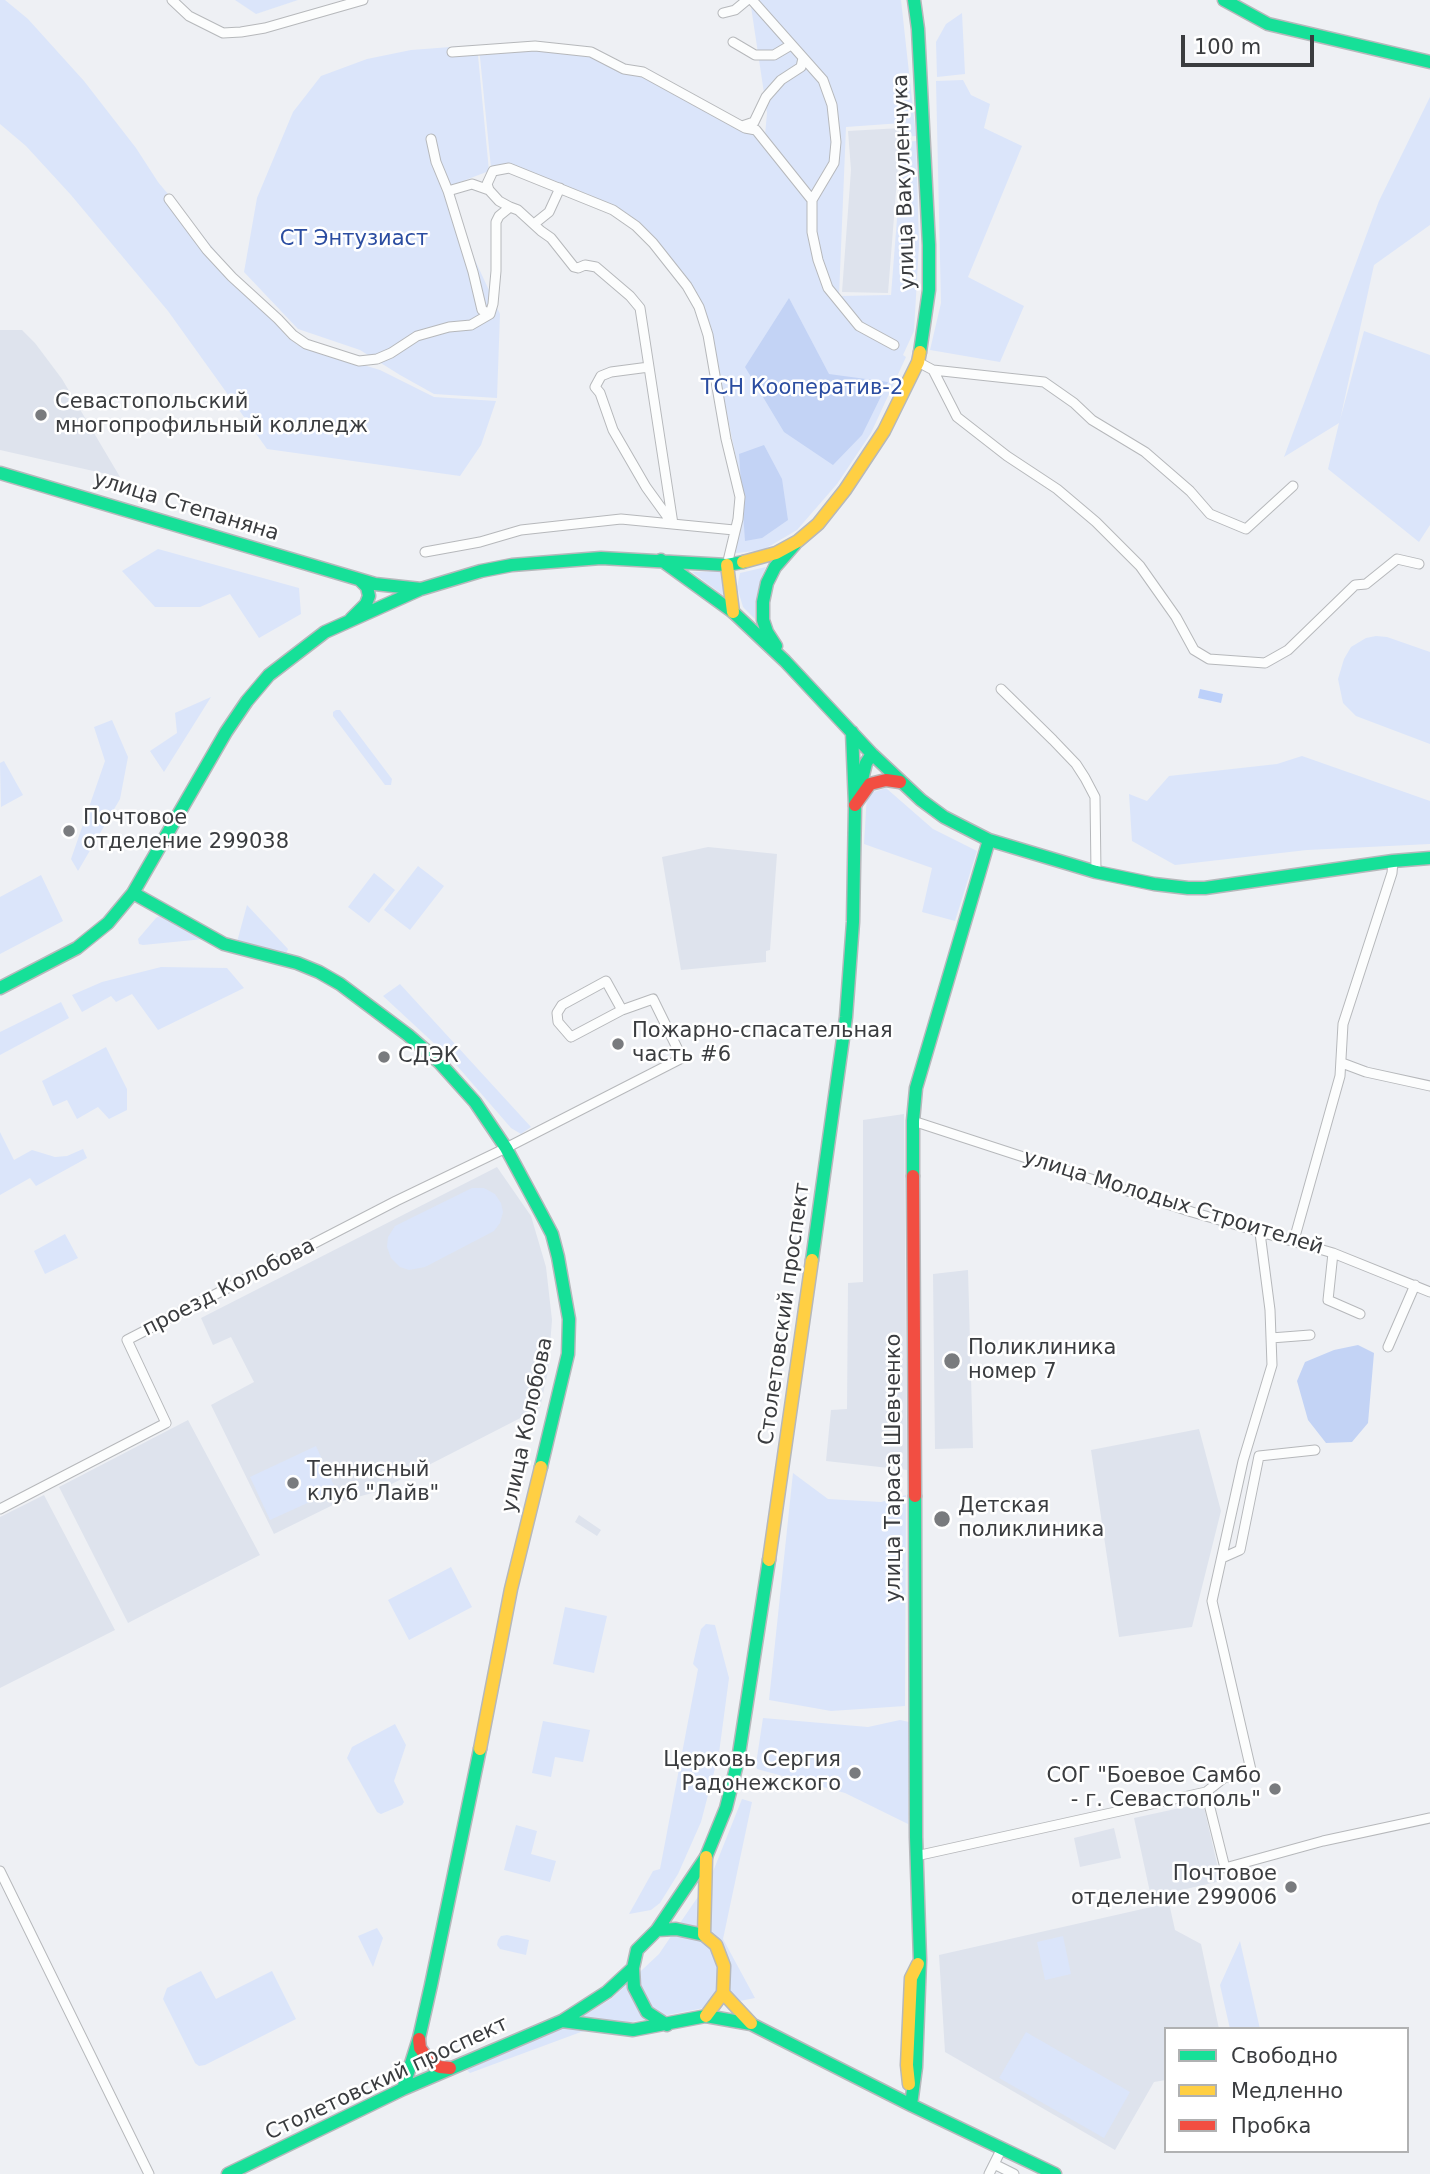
<!DOCTYPE html>
<meta charset="utf-8">
<style>
body{margin:0}
#map{position:relative;width:1430px;height:2174px;overflow:hidden;background:#eef0f4;font-family:"DejaVu Sans",sans-serif}
canvas{display:block}
.legend{position:absolute;left:1164px;top:2027px;width:245px;height:126px;box-sizing:border-box;background:#fff;border:2px solid #b0b1b2;margin:0;padding:9px 12px;list-style:none;font-size:21px;color:#3a3c3f}
.legend li{display:flex;align-items:center;gap:14px;height:35px}
.legend b{width:35px;border:2px solid #b0b1b2}
.scale{position:absolute;left:1181px;top:35px;width:133px;height:32px;box-sizing:border-box;border:4px solid #3a3c3f;border-top:0;padding-left:9px;font-size:21px;line-height:24px;white-space:nowrap;color:#3a3c3f;-webkit-text-stroke:5px #fff;paint-order:stroke}
</style>
<div id="map">
<canvas width="1430" height="2174"></canvas>
<ul class="legend">
<li><b style="height:9px;background:#16e098"></b>Свободно</li>
<li><b style="height:9px;background:#ffcf43"></b>Медленно</li>
<li><b style="height:9px;background:#f24e42"></b>Пробка</li>
</ul>
<div class="scale">100 m</div>
</div>
<script>
const ctx = document.querySelector('canvas').getContext('2d');
ctx.lineJoin = 'round';
function fill(path, color) {
  ctx.fillStyle = color;
  ctx.fill(path, 'evenodd');
}
function poly(rows) {
  const path = new Path2D();
  for (const r of rows) {
    path.moveTo(r[0], r[1]);
    for (let i = 2; i < r.length; i += 2) path.lineTo(r[i], r[i + 1]);
  }
  return path;
}
function stroke(path, color, width, dash) {
  ctx.strokeStyle = color;
  ctx.lineWidth = width;
  ctx.lineCap = dash ? 'butt' : 'round';
  ctx.setLineDash(dash || []);
  ctx.stroke(path);
}
function write(font, color, halo, rows, align = 'center') {
  ctx.font = font + ' "DejaVu Sans",sans-serif';
  ctx.lineWidth = 5;
  ctx.setLineDash([]);
  ctx.textBaseline = 'middle';
  ctx.strokeStyle = halo;
  ctx.fillStyle = color;
  for (const [text, x, y, turn = 0] of rows) {
    ctx.save();
    ctx.translate(x, y);
    ctx.rotate((+turn || 0) * Math.PI / 180);
    ctx.textAlign = isNaN(turn) ? turn : align;
    if (halo) ctx.strokeText(text, 0, 0);
    ctx.fillText(text, 0, 0);
    ctx.restore();
  }
}
const built = poly([
 [901,128,888,293,842,292,851,170,848,131],
 [0,330,22,330,35,343,62,379,120,477,0,450],
 [708,847,777,854,770,950,766,951,766,962,681,970,662,857],
 [904,1114,907,1470,826,1461,831,1410,847,1409,848,1283,863,1282,863,1120],
 [497,1167,531,1216,546,1267,552,1320,548,1371,540,1408,376,1492,339,1502,274,1534,211,1405,254,1382,231,1337,213,1345,201,1318],
 [968,1270,973,1448,935,1449,933,1274],
 [188,1420,260,1555,128,1623,59,1487],
 [1199,1429,1221,1511,1192,1627,1119,1637,1091,1450],
 [44,1495,115,1630,0,1688,0,1517],
 [579,1515,601,1530,597,1536,575,1522],
 [1203,1803,1221,1881,1151,1897,1134,1818],
 [1114,1828,1121,1858,1080,1867,1074,1838],
 [1169,1903,1175,1930,1201,1944,1219,2029,1166,2029,1166,2080,1154,2082,1115,2150,945,2052,939,1955]
]);
const green = poly([
 [0,0,5,0,28,19,84,81,136,148,158,182,288,338,298,345,380,370,434,397,496,401,481,445,460,476,267,449,168,311,71,195,26,146,0,124],
 [235,0,298,0,256,14],
 [750,0,901,0,916,136,903,137,902,123,846,127,839,296,891,295,903,142,916,141,919,245,914,331,903,355,906,357,871,433,837,484,797,530,763,550,737,553,733,552,746,507,711,336,690,286,617,208,590,195,510,165,491,168,479,47,537,49,592,57,622,73,640,75,753,134,764,146,767,113],
 [962,13,965,74,937,77,936,42,946,24],
 [477,45,489,171,442,189,500,314,497,398,434,394,400,375,360,350,298,329,244,272,257,198,293,112,321,76,367,59,411,50],
 [963,80,971,95,990,104,984,128,1022,146,968,277,1024,306,1000,362,930,350,941,303,936,81],
 [1430,97,1430,225,1374,265,1340,420,1364,331,1430,355,1430,525,1419,542,1328,469,1339,423,1284,457,1379,201],
 [158,549,299,588,301,614,259,638,230,594,200,607,155,607,122,571],
 [766,567,761,578,755,603,755,619,743,607,737,587,740,573],
 [723,571,724,596,692,572],
 [1376,636,1387,637,1430,652,1430,744,1356,716,1343,703,1338,679,1344,659,1351,647,1366,638],
 [211,697,164,772,150,751,177,733,175,713],
 [336,710,340,710,392,779,391,785,385,785,333,716,333,712],
 [112,720,128,757,120,799,78,871,71,859,105,761,94,727],
 [1302,756,1430,801,1430,844,1307,850,1175,865,1132,841,1129,794,1147,801,1169,776,1277,764],
 [4,761,23,795,1,807,0,763],
 [886,788,933,829,977,851,955,921,922,912,932,868,864,844,867,794],
 [418,866,444,886,410,930,384,910],
 [374,873,395,890,369,923,348,907],
 [41,875,63,921,0,954,0,897],
 [247,905,288,949,285,956,237,942],
 [161,915,204,939,143,945,139,944,138,939,156,918],
 [161,967,227,968,244,988,158,1030,132,994,116,1002,111,996,82,1012,72,995,102,982],
 [400,984,531,1127,521,1134,511,1128,452,1060,383,996],
 [61,1002,69,1018,0,1055,0,1032],
 [106,1047,127,1089,127,1110,109,1119,98,1107,77,1119,67,1100,53,1106,42,1081],
 [0,1132,14,1160,32,1150,55,1157,67,1156,83,1149,87,1158,36,1186,30,1178,0,1195],
 [472,1188,484,1188,495,1194,501,1203,503,1212,500,1223,494,1231,425,1267,409,1270,400,1267,391,1258,387,1247,388,1237,395,1226],
 [65,1234,78,1258,45,1274,34,1251],
 [316,1446,336,1490,270,1520,250,1477],
 [793,1473,828,1499,881,1502,906,1495,905,1706,831,1711,769,1700],
 [451,1567,472,1607,409,1640,388,1600],
 [565,1607,607,1616,594,1673,553,1664],
 [706,1624,715,1625,729,1678,719,1753,701,1822,678,1874,660,1903,651,1910,629,1914,653,1871,660,1869,698,1669,693,1664,701,1629],
 [763,1718,868,1727,900,1720,909,1722,908,1824,845,1793,757,1769,756,1764],
 [543,1721,590,1730,583,1762,555,1757,551,1777,532,1773],
 [395,1724,406,1745,394,1781,404,1802,402,1805,381,1814,377,1812,347,1758,352,1747],
 [742,1799,752,1802,723,1939,755,1998,581,2032,470,2073,467,2070,571,2023,611,1999,659,1954,710,1879],
 [516,1825,537,1831,531,1854,556,1861,550,1882,504,1870],
 [377,1928,383,1938,373,1967,358,1936],
 [507,1935,529,1940,526,1955,500,1949,497,1945,498,1940,501,1936],
 [1063,1936,1071,1974,1045,1980,1037,1942],
 [1240,1941,1260,2029,1230,2029,1220,1985],
 [201,1971,216,1999,272,1971,296,2019,205,2065,199,2066,195,2063,163,1999,167,1988],
 [1026,2032,1130,2092,1104,2138,999,2078]
]);
const forest = poly([
 [789,298,829,374,888,382,862,435,833,465,784,432,745,367],
 [764,445,782,479,788,520,762,538,745,541,739,454],
 [1358,1345,1374,1353,1368,1423,1352,1442,1326,1443,1308,1420,1297,1381,1305,1362,1334,1350]
]);
const water = poly([
 [1200,689,1223,694,1221,703,1198,698]
]);
const street = poly([
 [172,0,189,16,223,33,241,32,265,28,363,0],
 [752,0,823,80,832,105,836,142,834,163,812,200,812,232,818,260,828,288,859,326,894,345],
 [723,13,735,10,747,0],
 [733,42,755,55,774,55,791,45],
 [452,52,535,46,591,52,624,69,643,72,745,128,756,130,812,200],
 [742,126,754,122,766,97,781,80,801,67,803,58],
 [431,139,436,162,448,191,473,272,482,310,490,314],
 [489,190,487,184,493,171,509,168,613,210,636,226,653,243,687,286,699,307,708,335,726,439,740,497,738,519,727,565],
 [448,191,472,184,489,190,499,201,510,207],
 [169,199,207,250,232,277,278,319,293,335,306,344,359,361,377,359,391,353,417,336,449,327,471,325,490,314,493,304,496,271,496,222,499,216,510,207,518,210,541,231,551,238,574,267,578,268,585,265,596,267,630,296,640,308,673,524],
 [534,224,549,212,560,188],
 [918,362,933,370,957,417,1007,456,1057,489,1096,522,1140,566,1176,617,1194,650,1209,659,1265,663,1288,650,1355,585,1366,584,1397,559,1419,564],
 [649,367,611,372,601,376,595,387,600,393,613,430,646,487,672,523],
 [933,370,1044,382,1074,403,1092,420,1145,452,1190,491,1210,514,1246,529,1293,486],
 [425,552,480,542,521,530,621,519,734,530],
 [1001,689,1053,740,1076,764,1085,778,1095,797,1096,872],
 [1342,1063,1366,1072,1430,1086],
 [913,1121,1192,1212,1333,1253,1430,1292],
 [1294,1240,1340,1076,1343,1024,1392,873,1393,861],
 [1333,1253,1328,1300,1360,1314],
 [1271,1338,1310,1335],
 [1388,1347,1415,1285],
 [0,1509,166,1423,127,1340,396,1201,506,1148,682,1058,653,999,622,1010,606,981,562,1005,557,1013,558,1022,571,1037,622,1010],
 [1222,1558,1240,1550,1259,1456,1315,1450],
 [1206,1792,1224,1778,1251,1770,1212,1601,1243,1461,1272,1365,1270,1310,1260,1233],
 [916,1856,1206,1792,1225,1868,1323,1841,1430,1818],
 [0,1871,149,2174],
 [994,2164,1014,2174],
 [989,2174,1002,2148]
]);
const fast = poly([
 [914,0,918,29,929,245,929,290,920,352],
 [1224,0,1268,24,1430,62],
 [0,473,375,584,421,589],
 [661,560,733,612,785,661,872,754,921,800,944,817,989,840,1096,872,1154,884,1188,888,1205,888,1393,861,1430,858],
 [351,619,366,604,369,596,367,587,360,580],
 [776,646,767,632,763,620,763,602,767,583,775,567,795,544],
 [860,788,866,763,872,754],
 [133,893,224,944,297,963,319,972,340,984,408,1035,439,1062,475,1102,506,1148,542,1215,552,1234,558,1257,569,1319,568,1354,541,1467],
 [0,988,77,948,108,923,133,893,226,732,247,701,269,675,325,632,421,589,481,571,512,565,601,558,727,565,743,562],
 [913,1176,913,1121,916,1088,989,840],
 [812,1260,846,1017,853,922,855,805,852,732],
 [657,1930,676,1929,704,1935],
 [562,2021,633,2030,706,2016,751,2024,911,2105,1055,2174],
 [667,2025,647,2012,634,1987,633,1968,637,1950,657,1930,706,1857,726,1808,738,1760,769,1560],
 [403,2089,419,2038,431,1985,480,1749],
 [911,2105,916,2067,920,1960,916,1837,915,1496],
 [228,2174,403,2089,562,2021,607,1992,633,1968]
]);
const slow = poly([
 [743,562,776,553,798,541,818,524,845,490,884,431,918,362,920,352],
 [727,565,733,612],
 [769,1560,812,1260],
 [480,1749,511,1589,541,1467],
 [706,1857,704,1935,716,1945,724,1966,723,1993,706,2016],
 [723,1993,751,2023],
 [909,2084,907,2065,911,1978,918,1964]
]);
const jam = poly([
 [855,805,870,784,886,780,900,782],
 [913,1176,915,1496],
 [419,2039,420,2048,431,2063,440,2067,450,2068]
]);
const markers = [
 [41,415,7,"#797b7e"],
 [69,831,7,"#797b7e"],
 [618,1044,7,"#797b7e"],
 [384,1057,7,"#797b7e"],
 [952,1361,9,"#797b7e"],
 [293,1483,7,"#797b7e"],
 [942,1519,9,"#797b7e"],
 [855,1773,7,"#797b7e"],
 [1275,1789,7,"#797b7e"],
 [1291,1887,7,"#797b7e"]
];
const streetNames = [
 ["улица Вакуленчука",905,182,-92],
 ["улица Степаняна",186,507,17],
 ["улица Молодых Строителей",1173,1203,17],
 ["проезд Колобова",229,1288,-27],
 ["Столетовский проспект",785,1314,-82],
 ["улица Колобова",528,1425,-78],
 ["улица Тараса Шевченко",895,1468,-90],
 ["Столетовский проспект",387,2079,-25]
];
const parkNames = [
 ["СТ Энтузиаст",354,240],
 ["ТСН Кооператив-2",802,389]
];
const poiNames = [
 ["Севастопольский",55,403],
 ["многопрофильный колледж",55,427],
 ["Почтовое",83,819],
 ["отделение 299038",83,843],
 ["Пожарно-спасательная",632,1032],
 ["часть #6",632,1056],
 ["СДЭК",398,1057],
 ["Поликлиника",968,1349],
 ["номер 7",968,1373],
 ["Теннисный",307,1471],
 ["клуб \"Лайв\"",307,1495],
 ["Детская",958,1507],
 ["поликлиника",958,1531],
 ["Церковь Сергия",841,1761,"right"],
 ["Радонежского",841,1785,"right"],
 ["СОГ \"Боевое Самбо",1261,1777,"right"],
 ["- г. Севастополь\"",1261,1801,"right"],
 ["Почтовое",1277,1875,"right"],
 ["отделение 299006",1277,1899,"right"]
];
fill(built, '#dee3ed');
fill(green, '#dbe5fa');
fill(forest, '#c3d3f5');
fill(water, '#bcd0fa');
stroke(street, '#b6b8bb', 11);
stroke(fast, '#b6b8bb', 15);
stroke(slow, '#b6b8bb', 15);
stroke(jam, '#b6b8bb', 15);
stroke(street, '#fcfdfd', 9);
stroke(fast, '#16e098', 12);
stroke(slow, '#ffcf43', 12);
stroke(jam, '#f24e42', 12);
for (const [x, y, r, color] of markers) {
  const dot = new Path2D();
  dot.arc(x, y, r, 0, 2 * Math.PI);
  ctx.fillStyle = color;
  ctx.fill(dot);
  stroke(dot, '#fff', 2.5);
}
write('21px', '#3a3c3f', '#fff', streetNames);
write('21px', '#2b4da1', '#fff', parkNames);
write('21px', '#3a3c3f', '#fff', poiNames, 'left');
</script>
